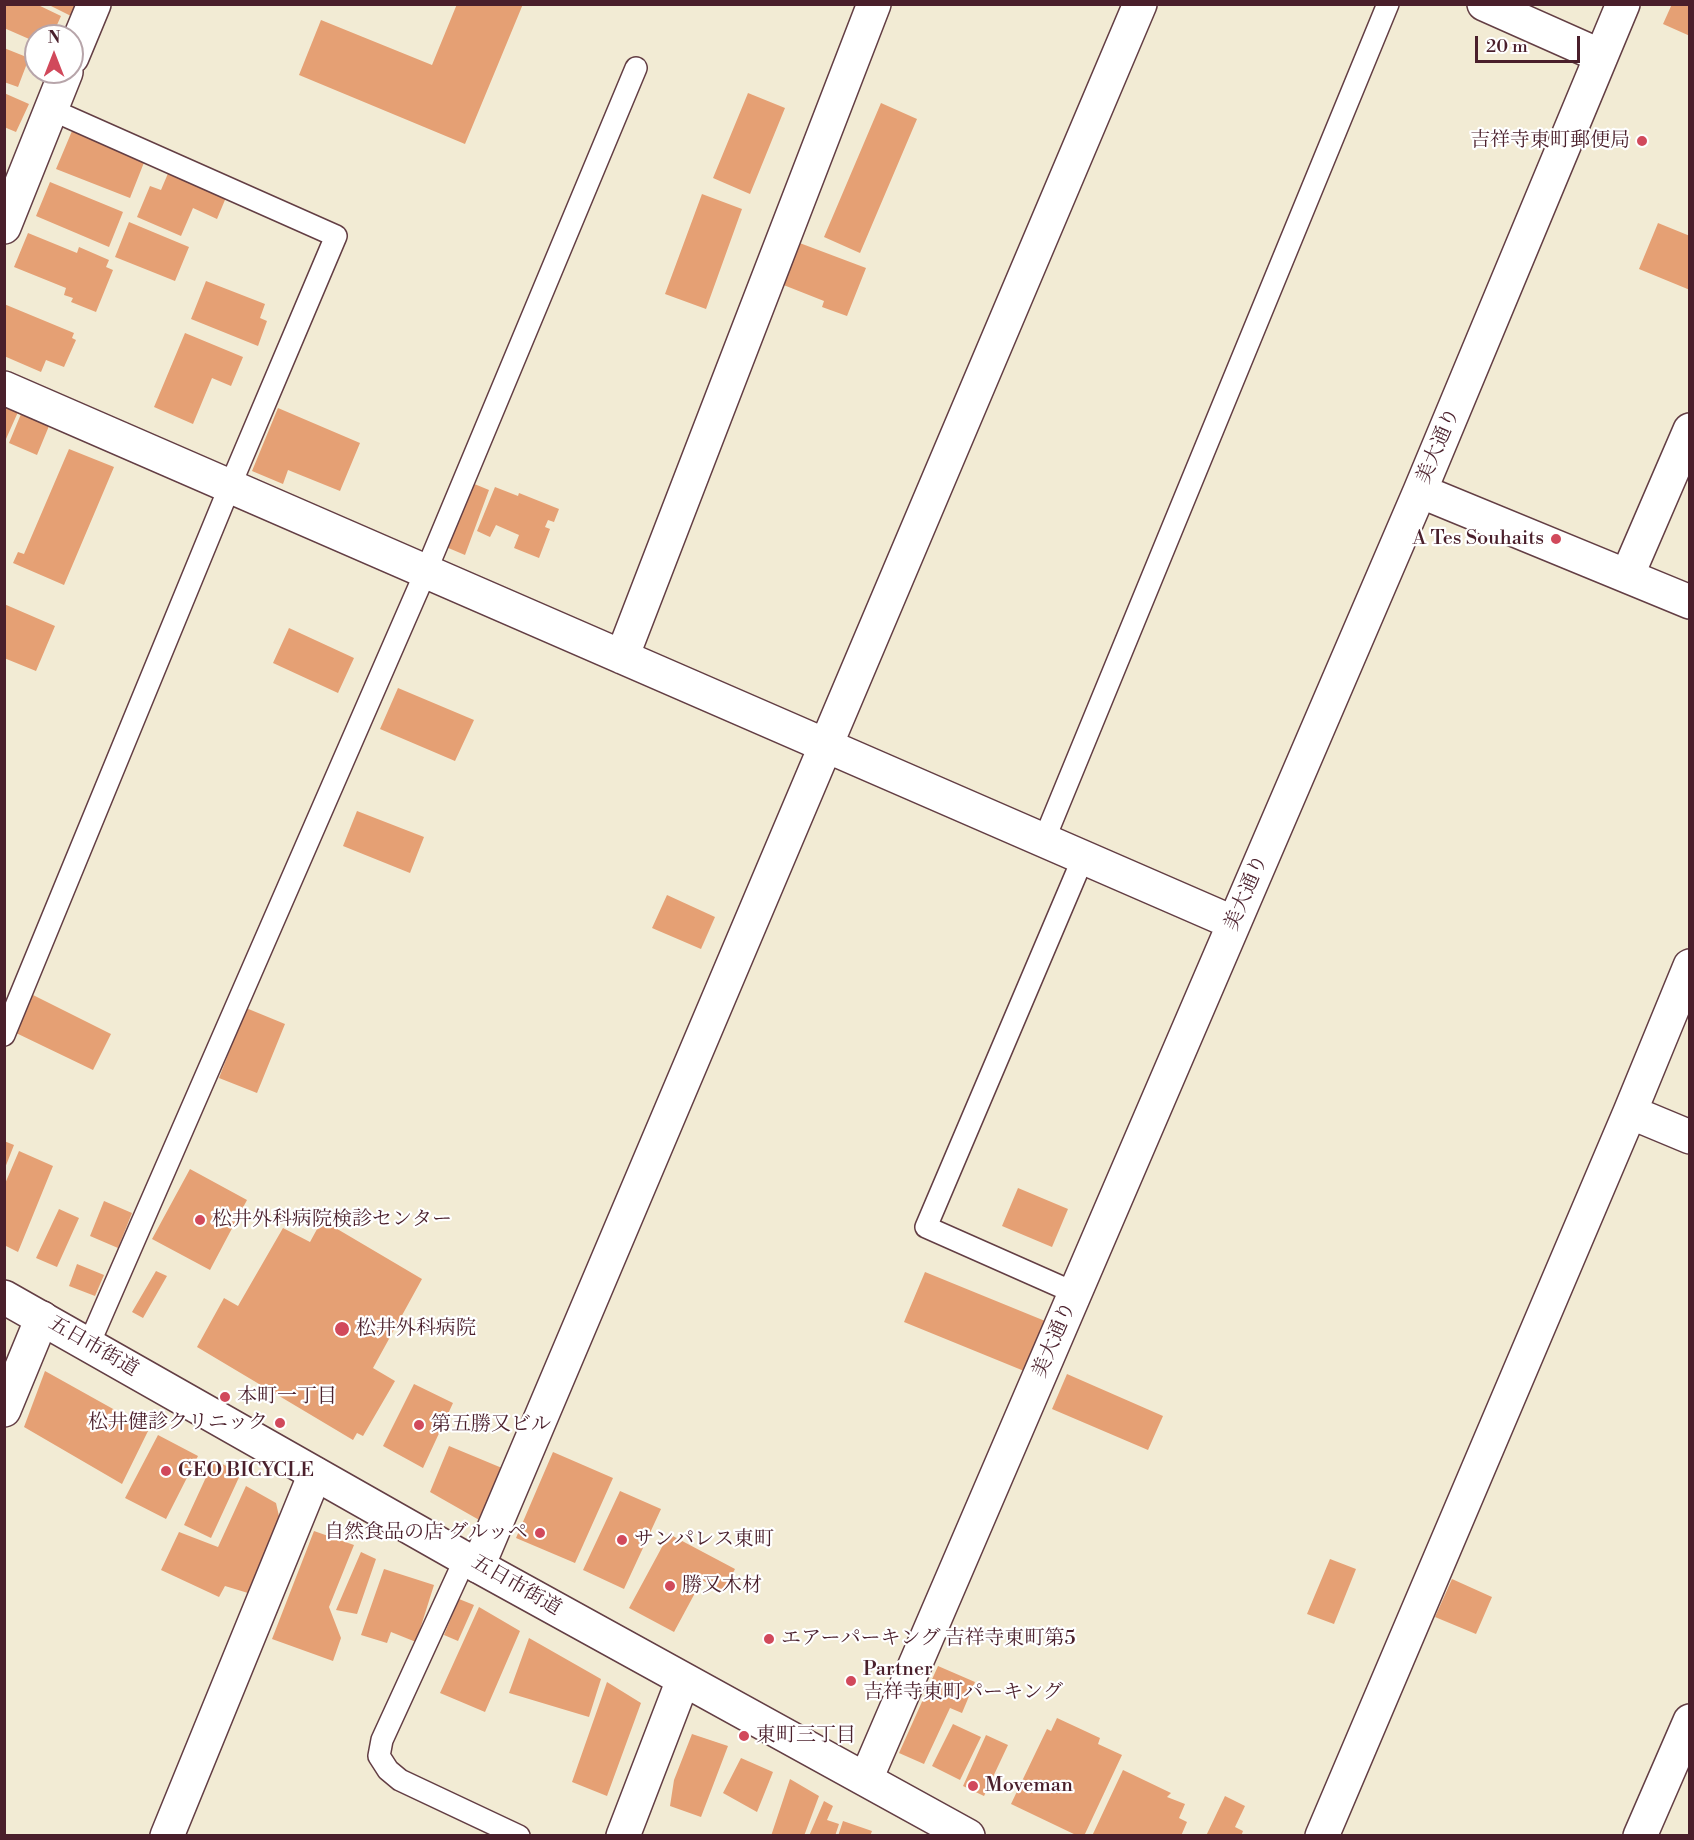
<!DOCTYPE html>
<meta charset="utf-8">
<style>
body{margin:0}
#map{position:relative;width:1694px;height:1840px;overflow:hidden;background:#f2ebd4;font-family:"Libre Bodoni",serif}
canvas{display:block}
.frame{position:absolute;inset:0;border:6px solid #4a1f2b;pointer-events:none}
.north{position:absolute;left:24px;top:24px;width:60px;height:60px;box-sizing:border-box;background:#fff;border:2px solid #b7a5aa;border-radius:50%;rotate:0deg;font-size:16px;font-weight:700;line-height:24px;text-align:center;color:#4a1f2b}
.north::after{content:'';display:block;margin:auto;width:21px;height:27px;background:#d1495b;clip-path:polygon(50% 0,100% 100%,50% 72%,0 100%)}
.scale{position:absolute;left:1475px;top:36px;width:105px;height:27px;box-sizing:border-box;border:3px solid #4a1f2b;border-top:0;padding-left:8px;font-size:18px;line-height:21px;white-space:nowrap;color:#4a1f2b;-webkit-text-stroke:4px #fff;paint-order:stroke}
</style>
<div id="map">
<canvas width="1694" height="1840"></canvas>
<div class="frame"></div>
<div class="north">N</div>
<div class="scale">20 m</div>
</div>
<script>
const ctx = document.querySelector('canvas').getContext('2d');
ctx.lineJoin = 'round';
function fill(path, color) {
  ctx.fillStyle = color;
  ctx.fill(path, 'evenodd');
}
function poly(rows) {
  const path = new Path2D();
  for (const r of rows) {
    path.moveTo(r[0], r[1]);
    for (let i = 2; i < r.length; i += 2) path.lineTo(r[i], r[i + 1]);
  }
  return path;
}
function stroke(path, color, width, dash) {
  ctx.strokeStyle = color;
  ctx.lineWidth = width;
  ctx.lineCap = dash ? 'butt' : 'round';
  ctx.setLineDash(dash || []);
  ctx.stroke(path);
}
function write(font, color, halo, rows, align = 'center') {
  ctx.font = font + ' "Libre Bodoni","Noto Serif JP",serif';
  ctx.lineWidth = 4.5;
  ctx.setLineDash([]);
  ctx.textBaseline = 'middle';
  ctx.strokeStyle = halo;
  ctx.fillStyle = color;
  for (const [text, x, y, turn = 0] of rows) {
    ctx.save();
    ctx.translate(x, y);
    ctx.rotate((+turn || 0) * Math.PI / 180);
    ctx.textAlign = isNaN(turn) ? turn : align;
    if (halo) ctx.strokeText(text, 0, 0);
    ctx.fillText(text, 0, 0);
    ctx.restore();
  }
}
const building = poly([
 [4,4,36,4,61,16,52,36,36,36,36,42,4,28],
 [47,4,79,4,73,17],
 [457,4,523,4,465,144,299,75,321,20,432,65],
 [1672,4,1690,4,1690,36,1663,24],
 [4,48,29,58,18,87,4,82],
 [4,93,29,104,16,132,4,127],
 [748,93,785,108,750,194,713,178],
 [881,103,917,119,860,253,824,237],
 [72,131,145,160,130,198,56,169],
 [169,171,227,195,217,219,193,208,181,236,137,217,150,186,161,190],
 [50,182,123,212,109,247,36,216],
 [702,194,742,209,706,309,665,294],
 [129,222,189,247,175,281,115,257],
 [1658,223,1690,236,1690,290,1639,269],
 [28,233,77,253,79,247,109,260,106,267,113,270,96,312,71,302,73,298,64,295,66,288,14,267],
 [797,242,866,268,847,316,822,307,824,301,781,284],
 [206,281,265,304,260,318,267,321,258,346,191,319],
 [4,304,74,333,72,338,76,340,64,367,46,360,41,372,4,356],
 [185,333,243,357,231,386,212,378,193,424,154,407],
 [4,406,18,412,6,439,4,439],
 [278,408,360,443,340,491,288,470,283,484,252,471],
 [21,414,49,426,37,455,9,443],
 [69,449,114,467,64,585,13,563,18,552,24,554],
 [472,483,489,490,465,555,446,547],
 [495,487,518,496,519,493,559,509,554,522,548,520,545,527,550,529,539,558,514,548,519,535,496,525,490,537,477,531],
 [4,604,55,626,36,671,4,658],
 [289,628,354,658,338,693,273,663],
 [398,688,474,720,455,761,380,729],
 [357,811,424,837,410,873,343,846],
 [667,895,715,917,701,949,652,928],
 [33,995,111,1034,93,1070,14,1032],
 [246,1008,285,1024,257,1093,219,1078],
 [4,1141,14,1145,5,1168,4,1168],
 [19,1151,53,1166,18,1252,4,1245,4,1186],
 [190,1169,247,1200,210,1270,152,1239],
 [1018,1188,1068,1209,1052,1247,1002,1226],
 [104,1201,132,1213,118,1248,90,1236],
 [59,1209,79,1218,57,1267,36,1258],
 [322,1220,422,1279,373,1368,395,1381,363,1436,357,1433,353,1440,197,1347,224,1298,238,1306,283,1228,310,1242],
 [77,1264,104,1275,95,1296,69,1286],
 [156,1271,167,1276,143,1318,132,1312],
 [925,1272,1050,1323,1029,1373,904,1322],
 [45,1371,149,1429,122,1484,24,1427],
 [1067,1374,1163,1416,1148,1450,1052,1409],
 [414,1384,453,1403,423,1468,383,1446],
 [158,1435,198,1456,166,1519,125,1498],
 [449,1446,502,1468,481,1521,430,1492],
 [553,1452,613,1478,575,1563,516,1538],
 [214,1460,241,1473,211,1538,184,1525],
 [246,1486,276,1503,281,1525,248,1593,225,1586,219,1597,161,1570,179,1532,218,1547],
 [620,1491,661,1509,624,1589,583,1570],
 [314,1531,354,1545,329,1607,341,1638,333,1661,272,1639],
 [669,1534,735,1569,723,1592,702,1580,674,1632,629,1608],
 [361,1552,376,1559,357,1614,336,1610],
 [1330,1559,1356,1569,1334,1624,1307,1614],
 [384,1569,434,1585,416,1642,391,1632,387,1643,361,1635],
 [1452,1579,1492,1597,1476,1634,1435,1617],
 [459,1599,474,1605,458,1641,444,1635],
 [479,1607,520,1631,485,1712,440,1693],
 [529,1638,601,1679,589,1717,509,1693],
 [938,1666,975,1682,962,1713,950,1708,924,1764,899,1753],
 [607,1682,641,1703,607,1796,572,1782],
 [1057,1718,1100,1738,1098,1744,1122,1755,1084,1836,1078,1836,1011,1804,1047,1729,1051,1731],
 [953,1724,981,1737,960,1780,932,1766],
 [692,1734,728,1746,701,1817,670,1806,674,1780],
 [986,1735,1008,1745,984,1796,963,1786],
 [741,1758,773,1772,757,1812,723,1793],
 [1123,1770,1171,1793,1167,1797,1185,1804,1179,1818,1187,1822,1181,1836,1092,1836],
 [790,1779,819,1796,804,1836,771,1836],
 [1225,1796,1245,1806,1235,1827,1243,1831,1241,1836,1206,1836],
 [824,1801,833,1806,827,1820,839,1824,835,1836,809,1836],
 [843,1821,872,1831,870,1836,838,1836]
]);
const service = poly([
 [1044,840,1388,4],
 [4,1035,230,486,336,236,50,109],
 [1075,1293,926,1227,1083,858],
 [89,1344,426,571,636,68],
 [466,1557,382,1740,379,1756,388,1770,400,1780,519,1836]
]);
const minor = poly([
 [1484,4,1601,56],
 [72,57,94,4],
 [4,227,66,72],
 [4,388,1234,923],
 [1420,491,1690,602],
 [1627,576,1690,430],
 [622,657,874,4],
 [1630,1112,1690,1137],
 [4,1410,42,1318],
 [478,1566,1140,4],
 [866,1779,1420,491,1623,4],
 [167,1836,315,1474],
 [623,1836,683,1680],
 [1322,1836,1630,1112,1690,966],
 [1640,1836,1690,1721]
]);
const primary = poly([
 [4,1297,478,1566,968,1836]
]);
const markers = [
 [1642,141,6,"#d1495b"],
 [1556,539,6,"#d1495b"],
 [200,1220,6,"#d1495b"],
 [342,1329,8,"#d1495b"],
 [225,1397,6,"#d1495b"],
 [280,1423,6,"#d1495b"],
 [419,1425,6,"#d1495b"],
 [166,1471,6,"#d1495b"],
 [540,1533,6,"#d1495b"],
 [622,1540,6,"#d1495b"],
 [670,1586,6,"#d1495b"],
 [769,1639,6,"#d1495b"],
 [851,1681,6,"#d1495b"],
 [744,1736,6,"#d1495b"],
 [973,1786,6,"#d1495b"]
];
const poiNames = [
 ["吉祥寺東町郵便局",1630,141,"right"],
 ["A Tes Souhaits",1544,539,"right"],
 ["松井外科病院検診センター",212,1220],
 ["松井外科病院",356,1329],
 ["本町一丁目",237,1397],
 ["松井健診クリニック",268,1423,"right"],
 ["第五勝又ビル",431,1425],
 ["GEO BICYCLE",178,1471],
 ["自然食品の店 グルッペ",528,1533,"right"],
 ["サンパレス東町",634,1540],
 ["勝又木材",682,1586],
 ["エアーパーキング 吉祥寺東町第5",781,1639],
 ["Partner",863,1670],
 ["吉祥寺東町パーキング",863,1693],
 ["東町三丁目",756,1736],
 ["Moveman",985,1786]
];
const streetNames = [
 ["美大通り",1439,446,-67],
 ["美大通り",1247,893,-67],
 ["美大通り",1055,1340,-67],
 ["五日市街道",93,1347,30],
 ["五日市街道",516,1586,30]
];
fill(building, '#e5a074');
stroke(service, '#633e44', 24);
stroke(minor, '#633e44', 36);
stroke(primary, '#633e44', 36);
stroke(service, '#fff', 21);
stroke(minor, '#fff', 33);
stroke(primary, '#fff', 33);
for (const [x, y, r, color] of markers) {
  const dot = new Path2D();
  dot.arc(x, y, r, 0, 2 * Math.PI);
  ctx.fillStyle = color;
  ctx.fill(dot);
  stroke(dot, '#fff', 2);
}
write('20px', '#4a1f2b', '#fff', poiNames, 'left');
write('20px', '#4a1f2b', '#fff', streetNames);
</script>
